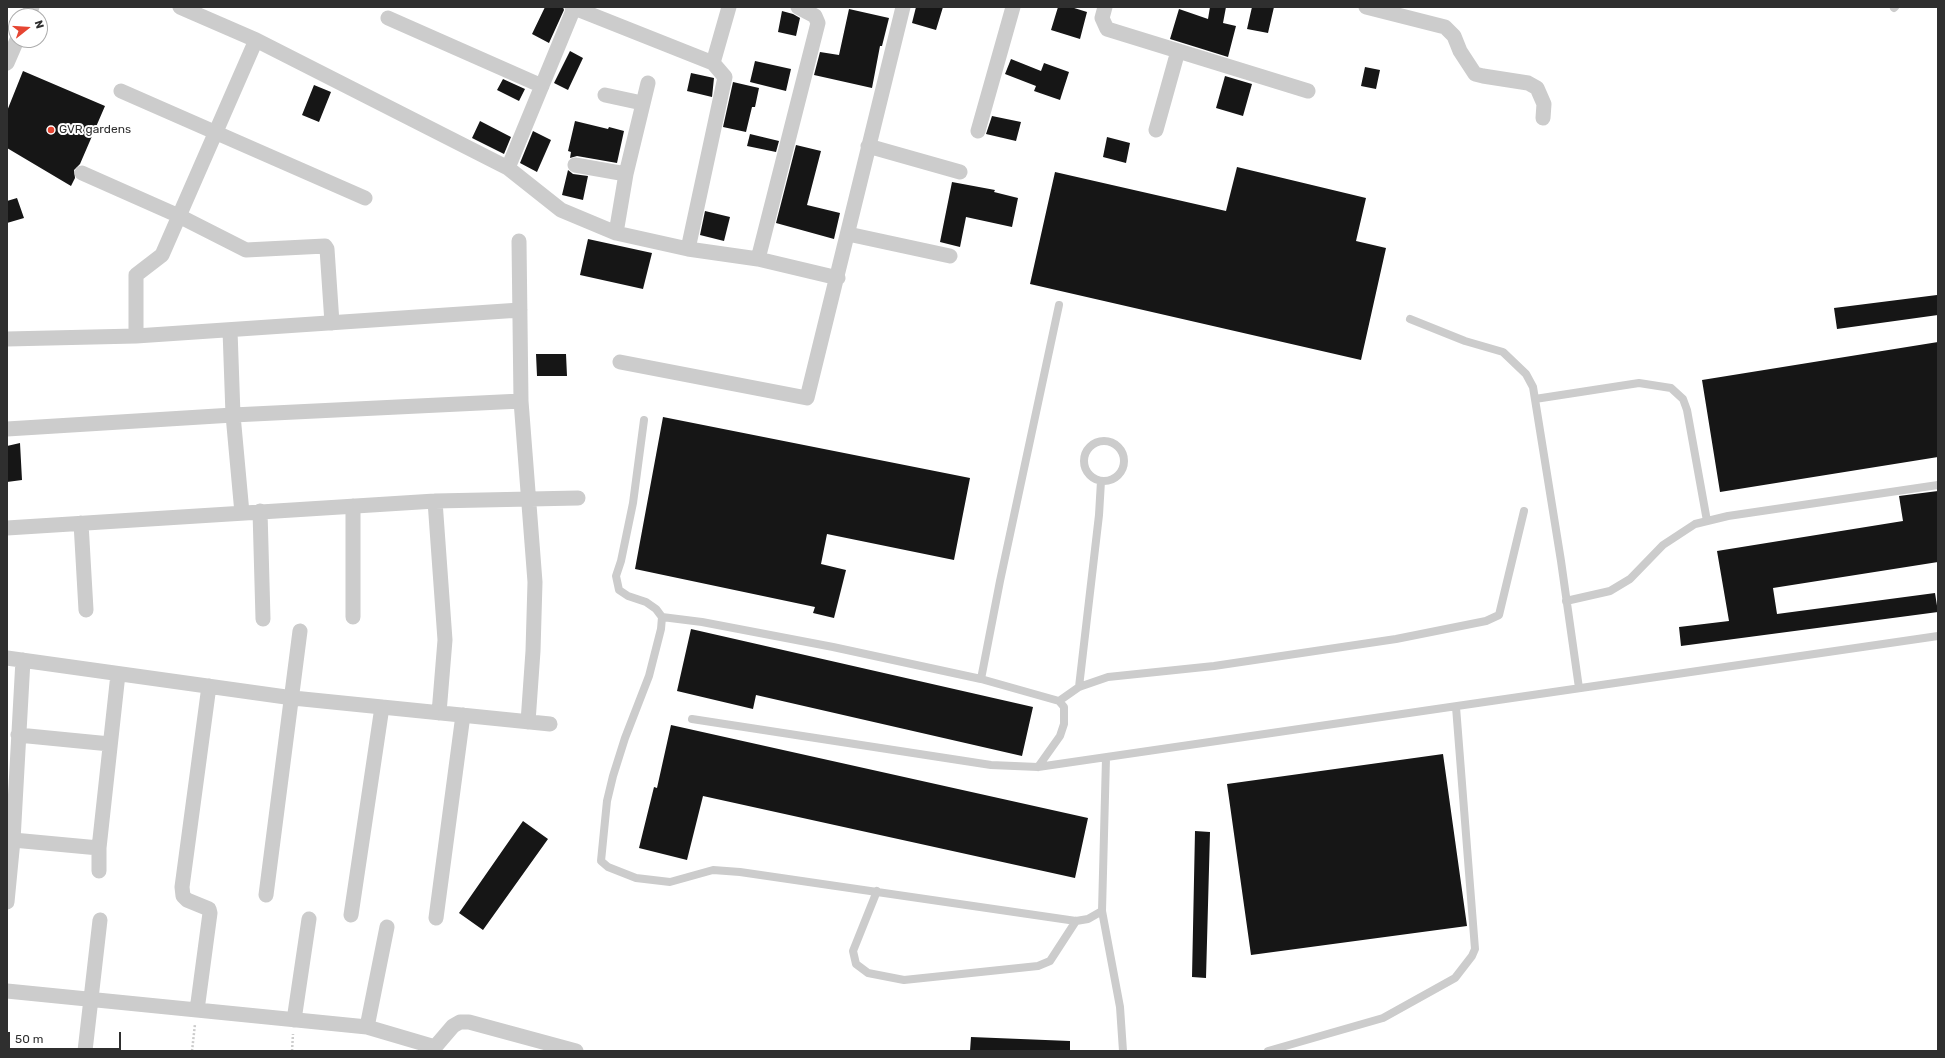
<!DOCTYPE html>
<style>
body{margin:0}
#map{position:relative;width:1945px;height:1058px;overflow:hidden;background:#fff;font-family:Rubik,sans-serif}
canvas{display:block}
.frame{position:absolute;inset:0;border:8px solid #2f2f2f;pointer-events:none}
.north{position:absolute;left:8px;top:8px;width:40px;height:40px;box-sizing:border-box;background:#fff;border:1px solid #acacac;border-radius:50%;rotate:73deg;font-size:11px;font-weight:700;line-height:16px;text-align:center;color:#2f2f2f}
.north::after{content:'';display:block;margin:auto;width:14px;height:18px;background:#e64532;clip-path:polygon(50% 0,100% 100%,50% 72%,0 100%)}
.scale{position:absolute;left:8px;top:1032px;width:113px;height:18px;box-sizing:border-box;border:2px solid #2f2f2f;border-top:0;padding-left:5px;font-size:12px;line-height:14px;white-space:nowrap;color:#2f2f2f;-webkit-text-stroke:3px #fff;paint-order:stroke}
</style>
<div id="map">
<canvas width="1945" height="1058"></canvas>
<div class="frame"></div>
<div class="north">N</div>
<div class="scale">50 m</div>
</div>
<script>
const ctx = document.querySelector('canvas').getContext('2d');
ctx.lineJoin = 'round';
function fill(path, color) {
  ctx.fillStyle = color;
  ctx.fill(path, 'evenodd');
}
function poly(rows) {
  const path = new Path2D();
  for (const r of rows) {
    if (r.length === 3) {
      path.moveTo(r[0] + r[2], r[1]);
      path.arc(r[0], r[1], r[2], 0, 2 * Math.PI);
      continue;
    }
    path.moveTo(r[0], r[1]);
    for (let i = 2; i < r.length; i += 2) path.lineTo(r[i], r[i + 1]);
  }
  return path;
}
function stroke(path, color, width, dash) {
  ctx.strokeStyle = color;
  ctx.lineWidth = width;
  ctx.lineCap = dash ? 'butt' : 'round';
  ctx.setLineDash(dash || []);
  ctx.stroke(path);
}
function write(font, color, halo, rows, align = 'center') {
  ctx.font = font + ' Rubik,sans-serif';
  ctx.lineWidth = 4;
  ctx.setLineDash([]);
  ctx.textBaseline = 'middle';
  ctx.strokeStyle = halo;
  ctx.fillStyle = color;
  for (const [text, x, y, turn = 0] of rows) {
    ctx.save();
    ctx.translate(x, y);
    ctx.rotate((+turn || 0) * Math.PI / 180);
    ctx.textAlign = isNaN(turn) ? turn : align;
    if (halo) ctx.strokeText(text, 0, 0);
    ctx.fillText(text, 0, 0);
    ctx.restore();
  }
}
const building = poly([
 [545,7,563,7,564,10,549,43,532,34],
 [916,7,943,7,936,30,912,23],
 [1058,7,1071,7,1087,12,1080,39,1051,30],
 [1210,7,1226,7,1223,23,1236,26,1228,57,1170,39,1179,9,1208,19],
 [1252,7,1274,7,1268,33,1247,29],
 [849,9,889,18,882,46,880,46,872,88,814,75,820,52,839,55],
 [782,11,793,14,800,18,796,36,778,32],
 [570,51,583,58,568,90,554,83],
 [1011,59,1041,71,1044,63,1069,72,1060,100,1034,91,1036,86,1005,74],
 [755,61,791,69,786,91,750,82],
 [1365,67,1380,70,1376,89,1361,86],
 [23,71,105,106,80,164,74,170,75,178,71,186,7,148,7,111],
 [691,73,714,78,712,97,687,91],
 [1225,76,1252,84,1243,116,1216,108],
 [503,79,525,89,519,101,497,90],
 [733,82,759,88,755,107,752,107,746,132,723,127],
 [314,85,331,92,319,122,302,115],
 [992,116,1021,122,1016,141,986,134],
 [480,121,511,137,504,154,472,138],
 [575,121,608,129,609,127,624,131,617,163,577,156,570,158,571,152,568,151],
 [533,131,551,140,537,172,520,163],
 [750,134,779,141,776,152,747,146],
 [1107,137,1130,143,1126,163,1103,157],
 [796,145,821,151,807,205,840,213,834,239,776,223],
 [1237,167,1366,198,1356,241,1386,248,1361,360,1030,284,1055,172,1226,211],
 [568,170,573,174,588,176,583,200,562,195],
 [952,182,995,190,994,192,1018,198,1012,227,966,217,960,247,940,242],
 [17,198,24,218,7,223,7,201],
 [705,211,730,217,724,241,700,235],
 [588,239,652,253,643,289,580,275],
 [1937,295,1938,315,1837,329,1834,308],
 [1938,342,1938,457,1720,492,1702,380],
 [536,354,566,354,567,376,537,376],
 [663,417,970,478,954,560,827,534,821,564,846,570,834,618,813,613,815,607,635,569],
 [20,443,22,480,7,482,7,446],
 [1938,491,1938,562,1773,588,1777,614,1935,593,1938,612,1681,646,1679,627,1729,621,1717,551,1903,521,1899,496],
 [691,629,1033,707,1022,756,756,695,753,709,677,691],
 [671,725,1088,818,1075,878,703,796,687,860,639,848,654,787,657,788],
 [1443,754,1467,926,1251,955,1227,784],
 [523,821,548,839,483,930,459,913],
 [1195,831,1210,832,1206,978,1192,977],
 [971,1037,1070,1041,1070,1051,970,1051]
]);
const path = poly([
 [192,1051,195,1024],
 [292,1051,293,1034]
]);
const service = poly([
 [1894,8,1895,7],
 [1410,319,1465,341,1503,352,1526,374,1533,387,1561,561,1579,688],
 [1535,399,1639,383,1671,388,1683,399,1687,410,1707,521],
 [644,420,633,503,621,561,616,576,619,590,628,596,646,602,656,609,662,617,661,629,649,676,625,738,613,776,607,801,601,861,608,867,636,878,670,882,713,870,740,872,1076,921,1088,919,1102,911],
 [1104,461,20],
 [1566,601,1610,591,1630,579,1663,545,1695,524,1728,516,1938,485],
 [662,617,702,622,833,647,981,679,1059,701,1064,707,1064,724,1060,736,1038,767],
 [981,679,1000,581,1059,305],
 [1079,687,1099,515,1101,481],
 [1059,701,1079,687,1108,677,1214,666,1396,639,1486,621,1499,615,1524,511],
 [692,719,991,765,1038,767,1938,636],
 [1106,758,1102,911,1120,1007,1123,1051],
 [877,891,853,951,856,964,868,973,904,980,1038,966,1050,961,1076,921],
 [1268,1051,1383,1018,1455,978,1472,956,1475,949,1456,707]
]);
const minor = poly([
 [180,7,256,40,508,168,561,210,616,233,688,249,758,259,838,278],
 [572,7,713,63,725,77,688,249],
 [1105,7,1102,18,1107,29,1308,91],
 [1366,7,1445,27,1454,36,1460,51,1475,74,1483,76,1528,83,1537,88,1544,104,1543,118],
 [28,16,32,7],
 [388,18,542,86],
 [7,63,17,40],
 [713,63,729,7],
 [121,91,365,198],
 [605,95,642,103],
 [1156,130,1178,51],
 [978,131,1013,7],
 [868,146,960,172],
 [575,165,626,174],
 [508,168,574,8],
 [82,173,179,216,246,250,325,246,327,249,332,323],
 [616,233,626,174,648,83],
 [848,234,950,256],
 [519,241,521,401,535,582,533,651,528,722],
 [758,259,818,23,815,16,798,7],
 [230,330,233,415,242,513],
 [136,336,136,275,162,255,256,40],
 [7,339,136,336,520,310],
 [620,362,807,398,903,7],
 [7,429,233,415,521,401],
 [435,501,445,640,439,713],
 [353,506,353,617],
 [260,511,263,619],
 [81,523,86,610],
 [7,528,435,501,578,498],
 [7,658,293,698,550,724],
 [18,735,110,744],
 [13,840,99,848],
 [99,871,99,848,118,674],
 [266,895,300,631],
 [7,902,13,840,23,660],
 [351,915,382,707],
 [436,918,463,715],
 [7,991,367,1027,435,1047],
 [197,1010,210,913,209,909,187,900,183,896,182,887,209,686],
 [294,1020,309,919],
 [367,1027,387,927],
 [435,1047,453,1026,460,1022,469,1022,576,1051],
 [85,1051,100,920]
]);
const markers = [
 [51,130,4,"#e64532"]
];
const poiNames = [
 ["GVR gardens",59,130]
];
fill(building, '#161616');
stroke(path, '#ccc', 2.5, [2, 2]);
stroke(service, '#ccc', 8);
stroke(minor, '#ccc', 15);
for (const [x, y, r, color] of markers) {
  const dot = new Path2D();
  dot.arc(x, y, r, 0, 2 * Math.PI);
  ctx.fillStyle = color;
  ctx.fill(dot);
  stroke(dot, '#fff', 1.5);
}
write('12px', '#2f2f2f', '#fff', poiNames, 'left');
</script>
